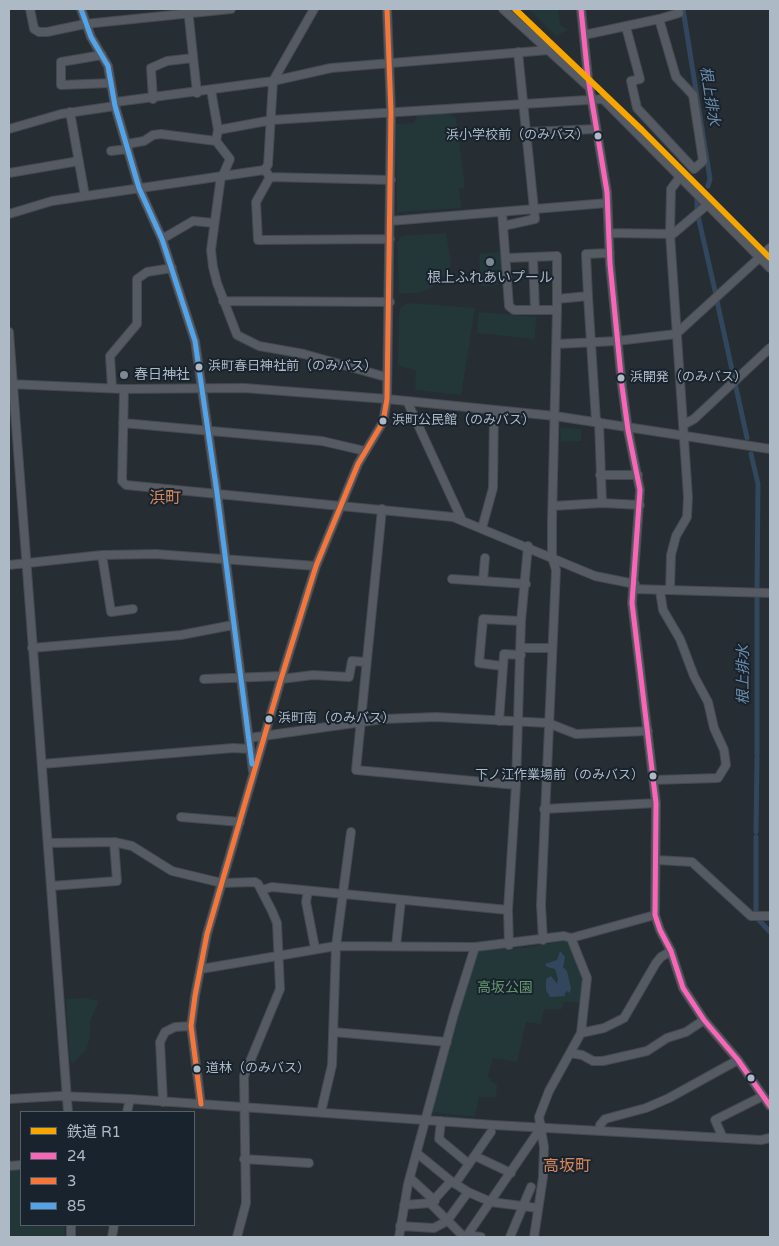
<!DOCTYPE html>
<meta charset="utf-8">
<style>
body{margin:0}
#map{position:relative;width:779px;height:1246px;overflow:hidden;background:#262d33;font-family:"Varela Round","Noto Sans JP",sans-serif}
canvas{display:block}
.frame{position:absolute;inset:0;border:10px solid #aeb9c6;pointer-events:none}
.legend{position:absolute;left:20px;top:1111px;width:175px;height:115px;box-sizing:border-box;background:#19232e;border:1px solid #555f6b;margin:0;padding:6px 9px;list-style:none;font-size:15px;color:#aeb9c6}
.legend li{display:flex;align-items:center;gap:10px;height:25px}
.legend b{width:25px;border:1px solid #555f6b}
</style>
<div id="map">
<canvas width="779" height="1246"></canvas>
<div class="frame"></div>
<ul class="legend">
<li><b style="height:6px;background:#f7a600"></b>鉄道 R1</li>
<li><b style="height:6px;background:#fa66b7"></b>24</li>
<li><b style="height:6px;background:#f5763a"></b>3</li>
<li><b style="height:6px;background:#53a3e8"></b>85</li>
</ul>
</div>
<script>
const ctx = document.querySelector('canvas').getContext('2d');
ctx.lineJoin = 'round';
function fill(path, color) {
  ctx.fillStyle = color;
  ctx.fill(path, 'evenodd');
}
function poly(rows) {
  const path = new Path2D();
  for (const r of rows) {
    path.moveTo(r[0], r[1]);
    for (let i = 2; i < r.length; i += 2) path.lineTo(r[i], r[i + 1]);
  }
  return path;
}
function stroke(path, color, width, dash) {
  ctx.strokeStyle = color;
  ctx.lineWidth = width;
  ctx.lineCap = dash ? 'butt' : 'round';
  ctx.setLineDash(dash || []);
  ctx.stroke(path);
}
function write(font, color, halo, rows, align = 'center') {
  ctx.font = font + ' "Varela Round","Noto Sans JP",sans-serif';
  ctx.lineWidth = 4;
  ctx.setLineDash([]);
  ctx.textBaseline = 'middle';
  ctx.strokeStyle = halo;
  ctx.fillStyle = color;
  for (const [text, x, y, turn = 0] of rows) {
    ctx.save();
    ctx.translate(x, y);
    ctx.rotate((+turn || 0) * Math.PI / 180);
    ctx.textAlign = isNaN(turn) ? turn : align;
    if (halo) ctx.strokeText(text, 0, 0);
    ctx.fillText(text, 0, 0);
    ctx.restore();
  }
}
const green = poly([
 [529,9,558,9,560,25,568,30,556,36],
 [447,113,456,118,465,188,459,189,461,208,397,212,396,124,414,123,418,114],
 [446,233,451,264,447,273,431,288,421,292,399,294,397,243,402,236],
 [500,252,502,269,497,270,498,285,481,286,479,254],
 [407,303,475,308,461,395,415,390,416,371,398,365,399,313,401,308],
 [479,312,536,317,535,339,477,333],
 [560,428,581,429,581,441,561,442],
 [564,941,570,943,582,977,582,1003,564,1002,562,1009,544,1009,541,1024,526,1022,517,1062,493,1058,488,1076,491,1081,497,1085,496,1097,479,1097,475,1117,431,1112,475,954,480,949,523,948],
 [85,998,99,1001,90,1021,90,1037,86,1050,73,1063,70,1061,66,999],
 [21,1167,21,1225,64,1225,65,1237,9,1237,9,1168]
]);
const water = poly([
 [560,951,565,957,563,967,567,971,571,989,569,993,567,991,564,994,566,996,550,997,546,990,546,979,551,976,557,984,558,979,555,969,547,967,545,964,557,960]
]);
const canal = poly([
 [683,9,710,179,708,186],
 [697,198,697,211],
 [698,216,716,295],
 [717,301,734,379],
 [735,383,747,438],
 [751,454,758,484,757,591],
 [757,754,757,596],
 [756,832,757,757],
 [756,913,756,837],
 [758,919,770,932]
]);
const minor = poly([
 [30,9,34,29,39,32,47,32,85,24,231,9],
 [81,9,91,37,108,66,115,106,139,188,162,239,195,341,217,493,253,771],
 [188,9,197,93],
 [503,9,589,87],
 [581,9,588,78,607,192,610,264,622,386,628,430,640,490,632,603,656,803,655,915,660,930,671,951,683,988,704,1020,738,1060,770,1106],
 [626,27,640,79,631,81,637,108,694,169,703,161,693,95,676,77,659,19],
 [584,35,659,19,679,13,678,9],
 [102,55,61,62,61,85,111,83],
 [211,90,218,130,216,141,230,159,223,175],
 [153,99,151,68,167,61,193,58],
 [116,102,273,81,331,68,549,50],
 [70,112,85,196],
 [9,129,61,114,115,106],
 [218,130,272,120,603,99,770,268],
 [527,132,596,129],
 [127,144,144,141,153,135,161,134,216,141],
 [111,151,128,149],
 [9,173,79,161],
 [267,173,270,177,391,180],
 [221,176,211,250,213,267,217,283,237,335,259,346,304,354,386,377],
 [270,177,256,202,258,240,390,239],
 [502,212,509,306,514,310,557,310,552,521,552,557,556,570,541,905,543,940],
 [9,214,52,201,264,170,268,165,273,81,314,9],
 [390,221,607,203],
 [503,226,535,219,518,52],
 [610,233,673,234,707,205],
 [162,239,193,221,214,223],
 [533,257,535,310],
 [507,258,557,256,557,310],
 [588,296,596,421],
 [557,299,588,296,586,254,610,253],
 [223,301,390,302],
 [9,332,68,1112],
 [557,344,617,341,676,334,770,248],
 [9,384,124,389,244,388,387,399,555,416,770,449],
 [112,388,110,356,137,324,137,279,147,272,172,268],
 [124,389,122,481,126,485,453,517,595,576,635,584],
 [407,401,462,520],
 [599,422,602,503],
 [123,423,322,441,365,451],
 [683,425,694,419,770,348],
 [600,475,638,475],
 [553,506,602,503,640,505],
 [382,509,356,770,516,785],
 [482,528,493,488,494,410],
 [102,555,111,612,133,609],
 [9,565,102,555,156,554,316,566],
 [452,579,526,584],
 [483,581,485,558],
 [634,589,770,593],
 [670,590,671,555,676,536,687,517,688,497,670,234,671,189,680,177],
 [32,648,181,635,233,625],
 [521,648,552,648],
 [502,666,479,663,483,619,521,621],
 [204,679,282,676],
 [281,679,313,675,349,677,352,661,366,662],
 [499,721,504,654,521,655],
 [249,738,383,719,436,717,548,723,576,734,648,731],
 [42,764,233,748,250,749],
 [654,780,718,778,726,765,724,750,714,728,708,702,694,676,680,639,663,610,660,591],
 [544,809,656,803],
 [181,817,240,822],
 [48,843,114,842,132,846,172,871,222,883,255,882,258,884,272,911,277,923,280,989,244,1076,246,1203,237,1237],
 [657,860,692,862,751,916,770,916],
 [51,886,117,881,114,842],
 [262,890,272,887,508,910],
 [308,891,306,902,315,948],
 [571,938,587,978,581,1033],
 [509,945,508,910,516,785,521,621,528,546],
 [396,946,401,900],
 [201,969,336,946,475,947,564,936,571,938,655,915],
 [333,1032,447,1042],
 [570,1053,582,1055,593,1061,603,1061,647,1051,667,1038,686,1032,704,1020],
 [9,1099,61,1096,130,1099,494,1125,761,1140,770,1138],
 [163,1102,160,1042,165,1032,175,1027,191,1026],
 [201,1104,191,1026,195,996,207,934,281,679,316,566,358,464,383,422,387,399,391,112,387,9],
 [127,1112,130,1099],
 [321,1112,332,1065,336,946,351,832],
 [441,1121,439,1139,469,1164],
 [600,1131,600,1125,605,1119,646,1108,669,1098,738,1060],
 [723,1138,715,1120,763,1096],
 [418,1154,451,1181,468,1192,491,1202,538,1208],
 [475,1156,511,1173],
 [244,1159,309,1163],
 [9,1166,21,1165],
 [410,1178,435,1201],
 [455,1184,491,1132],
 [432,1202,451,1181],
 [404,1205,430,1203,464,1237],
 [71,1225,71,1237],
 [400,1226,434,1228,447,1221,468,1192],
 [467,1235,481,1237],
 [112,1237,114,1225],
 [399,1237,408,1184,454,1014,475,947],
 [466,1237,542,1126],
 [510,1237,531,1187],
 [534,1237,543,1177,544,1147,539,1117,549,1091,581,1033,604,1028,624,1018,656,963,661,957,671,951]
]);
const bus1 = poly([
 [581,9,588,78,607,192,610,264,622,386,628,430,640,490,632,603,656,803,655,915,660,930,671,951,683,988,704,1020,738,1060,770,1106]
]);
const bus2 = poly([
 [201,1104,191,1026,195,996,207,934,281,679,316,566,358,464,383,422,387,399,391,112,387,9]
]);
const bus3 = poly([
 [81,9,91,37,108,66,115,106,139,188,162,239,195,341,217,493,252,764]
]);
const rail1 = poly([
 [515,9,642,130,770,258]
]);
const markers = [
 [598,136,4.5,"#aeb9c6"],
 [490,262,5,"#7e8893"],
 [199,367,4.5,"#aeb9c6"],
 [124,375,5,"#7e8893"],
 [621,378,4.5,"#aeb9c6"],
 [383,421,4.5,"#aeb9c6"],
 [269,719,4.5,"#aeb9c6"],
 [653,776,4.5,"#aeb9c6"],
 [197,1069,4.5,"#aeb9c6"],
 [751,1078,4.5,"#aeb9c6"]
];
const busNames = [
 ["浜小学校前（のみバス）",589,136,"right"],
 ["浜町春日神社前（のみバス）",208,367],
 ["浜開発（のみバス）",630,378],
 ["浜町公民館（のみバス）",392,421],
 ["浜町南（のみバス）",278,719],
 ["下ノ江作業場前（のみバス）",644,776,"right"],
 ["道林（のみバス）",206,1069]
];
const poiNames = [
 ["根上ふれあいプール",490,278],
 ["春日神社",134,375,"left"]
];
const parkNames = [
 ["高坂公園",505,988]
];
const waterNames = [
 ["根上排水",709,96,81],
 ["根上排水",744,675,-90]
];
const quarterNames = [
 ["浜町",165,499],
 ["高坂町",567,1167]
];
fill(green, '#233739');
fill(water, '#32475d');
stroke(canal, '#32475d', 5);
stroke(minor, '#44494e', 10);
stroke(minor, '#565a62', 8);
stroke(bus1, '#fa66b7', 5);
stroke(bus2, '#f5763a', 5);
stroke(bus3, '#53a3e8', 5);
stroke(rail1, '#f7a600', 6);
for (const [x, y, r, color] of markers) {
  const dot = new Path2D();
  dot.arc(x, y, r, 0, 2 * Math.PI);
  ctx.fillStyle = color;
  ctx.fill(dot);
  stroke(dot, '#19232e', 2);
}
write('13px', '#aeb9c6', '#19232e', busNames, 'left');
write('14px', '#aeb9c6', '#19232e', poiNames);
write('14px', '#65976d', '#19232e', parkNames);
write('italic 15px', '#6e8caa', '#19232e', waterNames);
write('16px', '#d68659', '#19232e', quarterNames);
</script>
